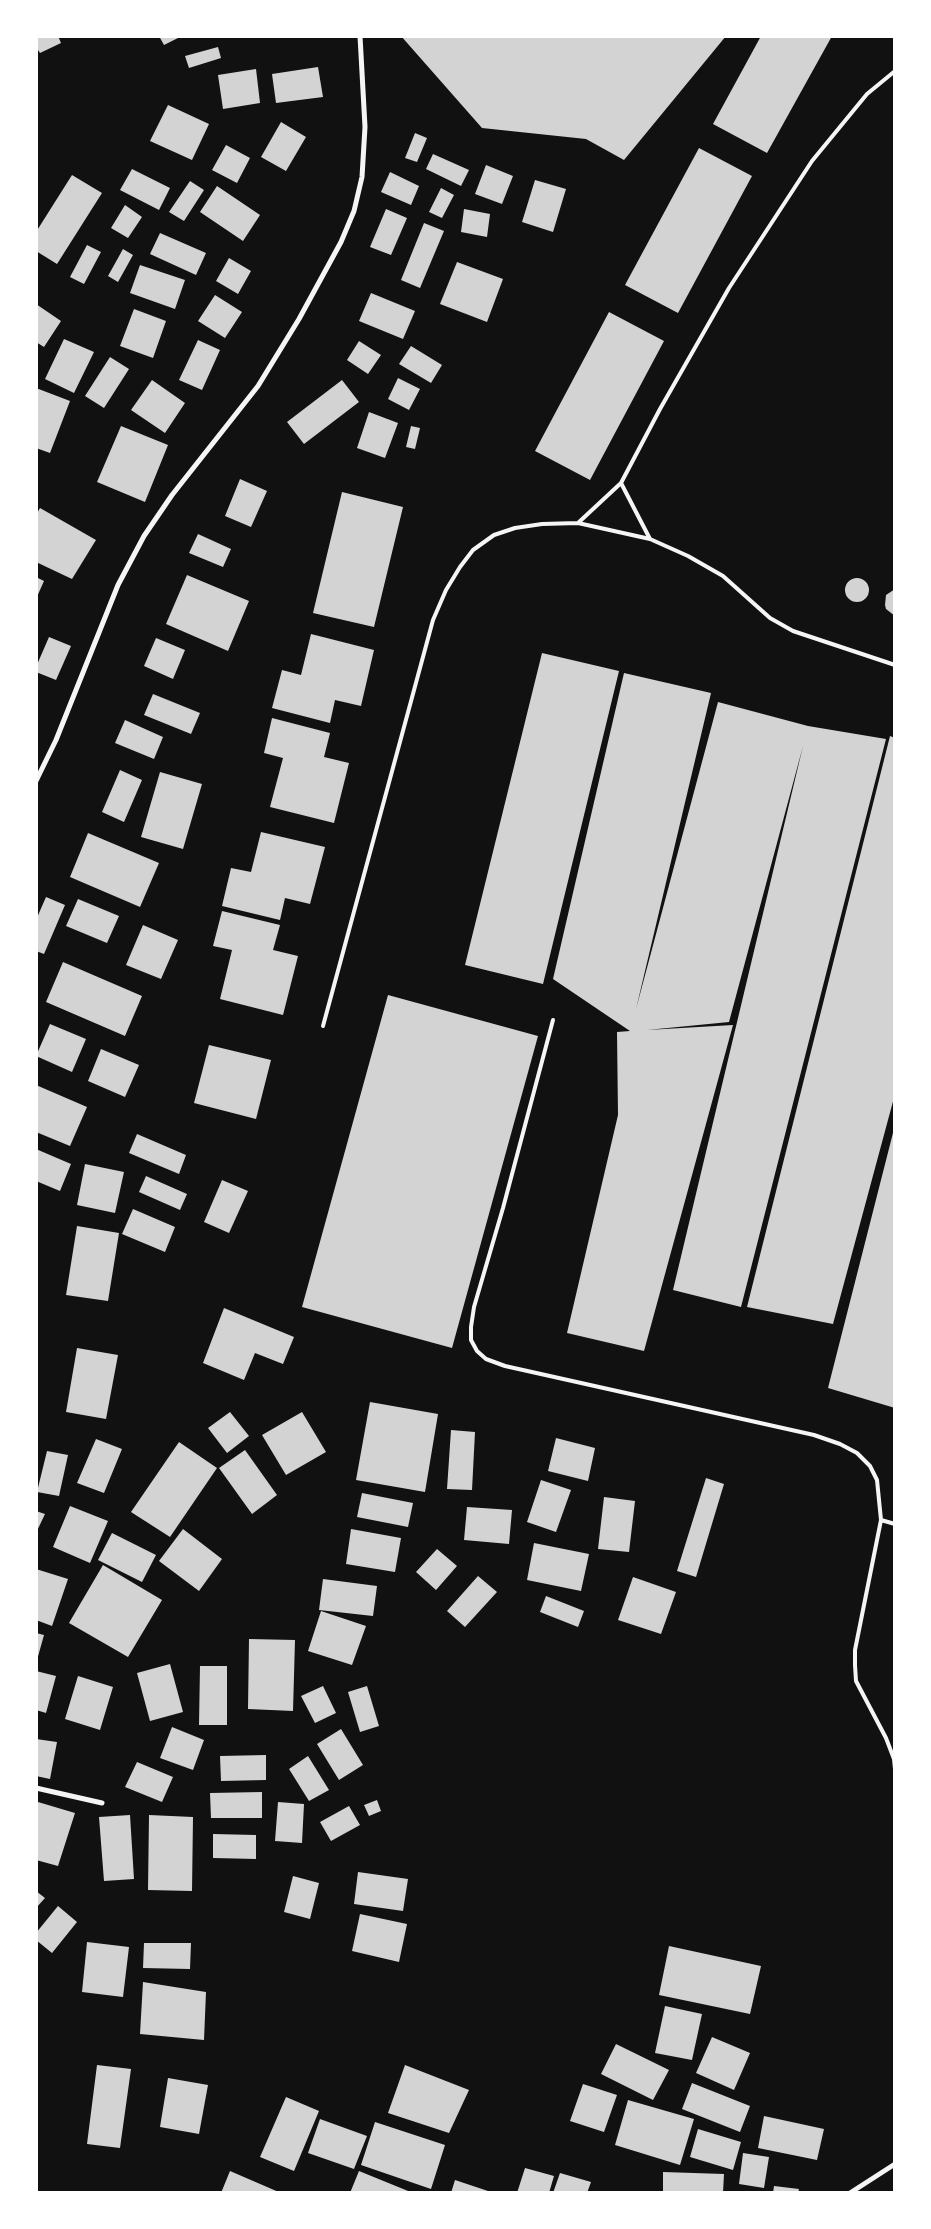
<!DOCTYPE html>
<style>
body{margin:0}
#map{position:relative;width:931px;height:2229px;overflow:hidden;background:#111;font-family:Poppins,sans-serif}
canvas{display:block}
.frame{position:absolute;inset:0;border:38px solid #fff;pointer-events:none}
</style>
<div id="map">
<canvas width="931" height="2229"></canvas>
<div class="frame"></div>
</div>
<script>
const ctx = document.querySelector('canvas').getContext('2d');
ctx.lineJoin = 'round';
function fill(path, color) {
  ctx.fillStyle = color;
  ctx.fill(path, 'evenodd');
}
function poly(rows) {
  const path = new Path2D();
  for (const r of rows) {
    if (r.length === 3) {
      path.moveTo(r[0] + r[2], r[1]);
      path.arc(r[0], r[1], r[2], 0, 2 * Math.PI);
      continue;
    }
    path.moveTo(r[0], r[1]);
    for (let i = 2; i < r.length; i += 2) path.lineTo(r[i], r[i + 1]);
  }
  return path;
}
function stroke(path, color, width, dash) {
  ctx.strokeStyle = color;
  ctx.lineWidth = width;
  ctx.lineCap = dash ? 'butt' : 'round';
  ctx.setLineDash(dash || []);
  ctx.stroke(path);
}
const building = poly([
 [36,36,58,36,61,43,40,53,36,47],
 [159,36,182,36,164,45],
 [401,36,726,36,624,160,586,139,482,128],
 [761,36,832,36,767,153,713,124],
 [218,47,221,58,189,68,185,56],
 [318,67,323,97,276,103,272,74],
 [256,69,260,103,223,109,218,75],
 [168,105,209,124,192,160,150,141],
 [281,122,306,137,286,171,261,157],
 [415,133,427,138,417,162,405,158],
 [226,145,250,158,237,183,212,170],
 [699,148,752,176,678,313,625,285],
 [433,154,469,170,461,186,426,169],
 [486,165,513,176,502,204,475,194],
 [132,169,170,188,159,210,120,190],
 [390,172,419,186,411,205,381,192],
 [72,175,102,193,57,264,36,251,36,232],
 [535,180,566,189,553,232,522,222],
 [190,181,204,190,184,221,169,212],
 [217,186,260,215,243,241,200,212],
 [441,188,454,195,442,218,429,212],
 [125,205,142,217,128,238,111,228],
 [386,209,407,218,391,255,370,247],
 [464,209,490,214,487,237,461,232],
 [424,223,444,231,420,288,401,280],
 [160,233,206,253,196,275,150,254],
 [87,245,101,252,84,284,70,277],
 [123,249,133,255,118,282,108,276],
 [229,258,251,271,238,294,216,281],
 [457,262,503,279,487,322,440,304],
 [140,265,185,280,175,309,130,293],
 [371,293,415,311,403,339,359,321],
 [215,295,242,312,225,338,198,321],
 [36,304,61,321,44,347,36,342],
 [134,309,166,321,153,358,120,346],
 [609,312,664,341,590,480,535,451],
 [64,339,94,352,74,393,45,379],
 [198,340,220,350,202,390,179,380],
 [359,341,381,355,368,374,347,360],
 [411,346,442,365,431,383,399,364],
 [110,357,129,369,104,408,85,396],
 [398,378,420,389,409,410,388,399],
 [152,380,185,403,165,433,131,410],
 [342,380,359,402,304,444,287,422],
 [36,388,70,401,50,453,36,448],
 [369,412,398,423,385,458,357,448],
 [121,426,168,445,145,502,97,482],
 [411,426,420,428,415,449,406,447],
 [240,479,267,491,251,527,225,516],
 [342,492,403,507,374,627,313,613],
 [40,508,96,540,72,579,36,562,36,515],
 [198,534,231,549,223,567,189,553],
 [187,575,249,601,228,651,166,624],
 [36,577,44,581,36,599],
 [857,590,12],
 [895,589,895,616,886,609,885,605,886,595],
 [311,634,374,650,361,706,335,700,330,723,272,708,282,670,301,675],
 [49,637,71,646,56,680,36,672,36,667],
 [156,638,185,650,173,679,144,666],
 [542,653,619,671,543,984,465,965],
 [624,673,711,693,636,1009,718,702,808,726,886,739,741,1307,673,1290,803,746,729,1022,647,1030,733,1025,644,1351,567,1333,618,1115,617,1032,630,1031,553,979],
 [153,694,200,713,191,734,144,715],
 [272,718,330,733,324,757,349,763,334,823,270,807,283,758,264,753],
 [125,720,163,737,154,759,115,743],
 [890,736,895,738,895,1094,833,1324,747,1307],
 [120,770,142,780,124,822,102,812],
 [160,772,202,784,183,849,141,837],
 [261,832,325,847,310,904,285,898,280,920,222,906,231,868,251,872],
 [88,833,159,863,140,907,70,877],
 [46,897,65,905,44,954,36,951,36,920],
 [78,899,119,916,107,943,66,926],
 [222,911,280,925,273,950,298,956,283,1015,220,999,232,950,213,946],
 [143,925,178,940,161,979,126,965],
 [63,962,142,996,125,1036,46,1002],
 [388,995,538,1036,452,1348,302,1307],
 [50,1024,86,1039,72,1072,36,1056],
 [209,1045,271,1060,256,1119,194,1103],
 [101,1049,139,1065,125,1097,88,1081],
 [36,1085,87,1107,70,1146,36,1132],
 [895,1125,895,1408,828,1388],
 [137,1134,186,1155,179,1174,129,1153],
 [36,1149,71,1164,60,1191,36,1181],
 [85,1164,124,1172,115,1213,77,1205],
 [146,1176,187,1194,180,1210,139,1192],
 [222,1180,248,1191,229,1233,204,1222],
 [133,1209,175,1227,165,1252,122,1234],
 [77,1226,119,1233,108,1301,66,1295],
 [224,1308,294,1337,283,1364,255,1353,244,1380,203,1363],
 [77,1348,118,1355,106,1419,66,1412],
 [370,1402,438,1414,425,1492,356,1480],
 [230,1412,249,1436,227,1453,208,1428],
 [302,1412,326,1452,286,1475,262,1435],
 [451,1430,475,1432,472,1490,447,1489],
 [556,1438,595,1448,588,1481,548,1471],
 [96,1439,122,1449,104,1493,77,1483],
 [179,1442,217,1468,170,1537,131,1512],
 [245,1450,277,1495,252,1514,219,1468],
 [47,1451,68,1455,59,1496,37,1492],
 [706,1478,724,1484,696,1577,677,1571],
 [541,1480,571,1490,556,1532,527,1522],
 [362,1493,413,1503,408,1527,357,1517],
 [604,1497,635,1501,629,1552,598,1549],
 [70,1506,108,1521,90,1563,53,1547],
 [467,1507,512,1510,509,1544,464,1540],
 [36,1511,45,1514,36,1533],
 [183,1529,222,1559,199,1591,159,1561],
 [351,1529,401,1538,395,1572,346,1564],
 [112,1533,156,1555,142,1582,98,1560],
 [534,1543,589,1554,581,1591,527,1580],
 [437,1549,457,1566,436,1590,416,1572],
 [103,1565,162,1600,128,1657,69,1623],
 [36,1569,68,1579,52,1626,36,1620],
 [478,1576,497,1592,465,1627,447,1611],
 [633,1577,676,1592,661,1634,618,1620],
 [323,1579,377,1586,373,1616,319,1610],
 [546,1596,584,1611,578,1627,540,1612],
 [321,1611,366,1626,352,1665,308,1651],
 [36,1633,44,1635,37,1660,36,1660],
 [249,1639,295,1640,293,1711,248,1709],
 [170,1664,183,1712,150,1721,137,1673],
 [200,1666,227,1666,227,1725,199,1725],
 [36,1671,56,1676,46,1713,36,1710],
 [78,1676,113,1687,100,1730,65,1719],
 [323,1686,336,1713,315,1723,301,1696],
 [367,1686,379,1726,360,1732,348,1692],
 [172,1727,204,1740,193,1770,160,1758],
 [341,1729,363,1765,339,1780,317,1744],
 [36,1739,57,1742,50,1779,36,1776],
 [266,1755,266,1780,221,1781,220,1756],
 [308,1756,329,1790,309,1801,289,1769],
 [137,1762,173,1777,162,1802,125,1787],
 [262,1792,262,1818,211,1818,210,1793],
 [377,1800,381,1811,369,1816,364,1805],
 [38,1802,75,1813,58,1866,36,1860],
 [278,1802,304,1804,302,1843,275,1841],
 [349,1806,360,1825,331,1841,320,1822],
 [130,1815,134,1879,104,1881,99,1817],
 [149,1815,193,1817,192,1891,148,1890],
 [213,1834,256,1835,256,1859,213,1858],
 [358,1872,408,1879,403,1911,354,1904],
 [293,1876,319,1883,310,1919,284,1912],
 [36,1891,45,1898,36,1908],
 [58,1906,77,1922,52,1953,36,1940,36,1933],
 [360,1914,407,1924,399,1962,352,1951],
 [87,1942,129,1947,123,1997,82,1992],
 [144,1943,191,1943,190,1969,143,1968],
 [669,1946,761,1966,750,2014,659,1995],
 [143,1982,206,1992,204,2040,140,2034],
 [665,2006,702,2014,692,2060,655,2053],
 [712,2037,750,2053,734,2090,696,2073],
 [616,2044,669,2070,653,2100,601,2074],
 [97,2065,131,2069,120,2148,87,2144],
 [405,2065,469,2090,449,2133,388,2113],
 [168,2078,208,2085,199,2134,160,2127],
 [692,2083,750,2106,740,2132,682,2109],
 [583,2084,617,2095,604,2132,570,2121],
 [286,2097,319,2111,294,2171,260,2157],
 [628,2100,694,2119,680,2165,615,2145],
 [764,2116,824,2129,817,2160,758,2148],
 [320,2119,367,2136,354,2169,308,2153],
 [375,2122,445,2145,431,2189,361,2165],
 [698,2129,741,2142,733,2170,690,2157],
 [743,2153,769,2157,764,2188,739,2184],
 [525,2168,554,2176,549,2193,517,2193],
 [230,2171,281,2193,221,2193],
 [359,2171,413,2193,350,2193],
 [663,2172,724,2174,723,2193,663,2193],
 [560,2173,591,2182,587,2193,553,2193],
 [455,2180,491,2192,491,2193,451,2193],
 [774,2186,799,2189,798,2193,773,2193]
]);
const service = poly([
 [621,483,650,539],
 [578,523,621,483,660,409,729,288,812,161,867,94,895,71],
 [553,1020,503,1208,474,1307,471,1327,471,1340,477,1351,486,1359,505,1366,814,1435,840,1444,857,1453,870,1466,877,1480,881,1520,855,1650,855,1665,856,1681,886,1738,894,1759,895,1769],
 [323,1026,433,620,446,590,460,567,473,550,494,535,515,528,542,524,578,523,650,539,688,556,723,576,770,618,793,631,895,665],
 [881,1520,895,1524]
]);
const minor = poly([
 [36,781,56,740,118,585,144,536,172,495,258,386,299,319,341,242,354,211,362,177,365,127,360,36],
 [36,1788,102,1803],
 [850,2193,895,2164]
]);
fill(building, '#d3d3d3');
stroke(service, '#f5f5f5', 4);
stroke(minor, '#f5f5f5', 5);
</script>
